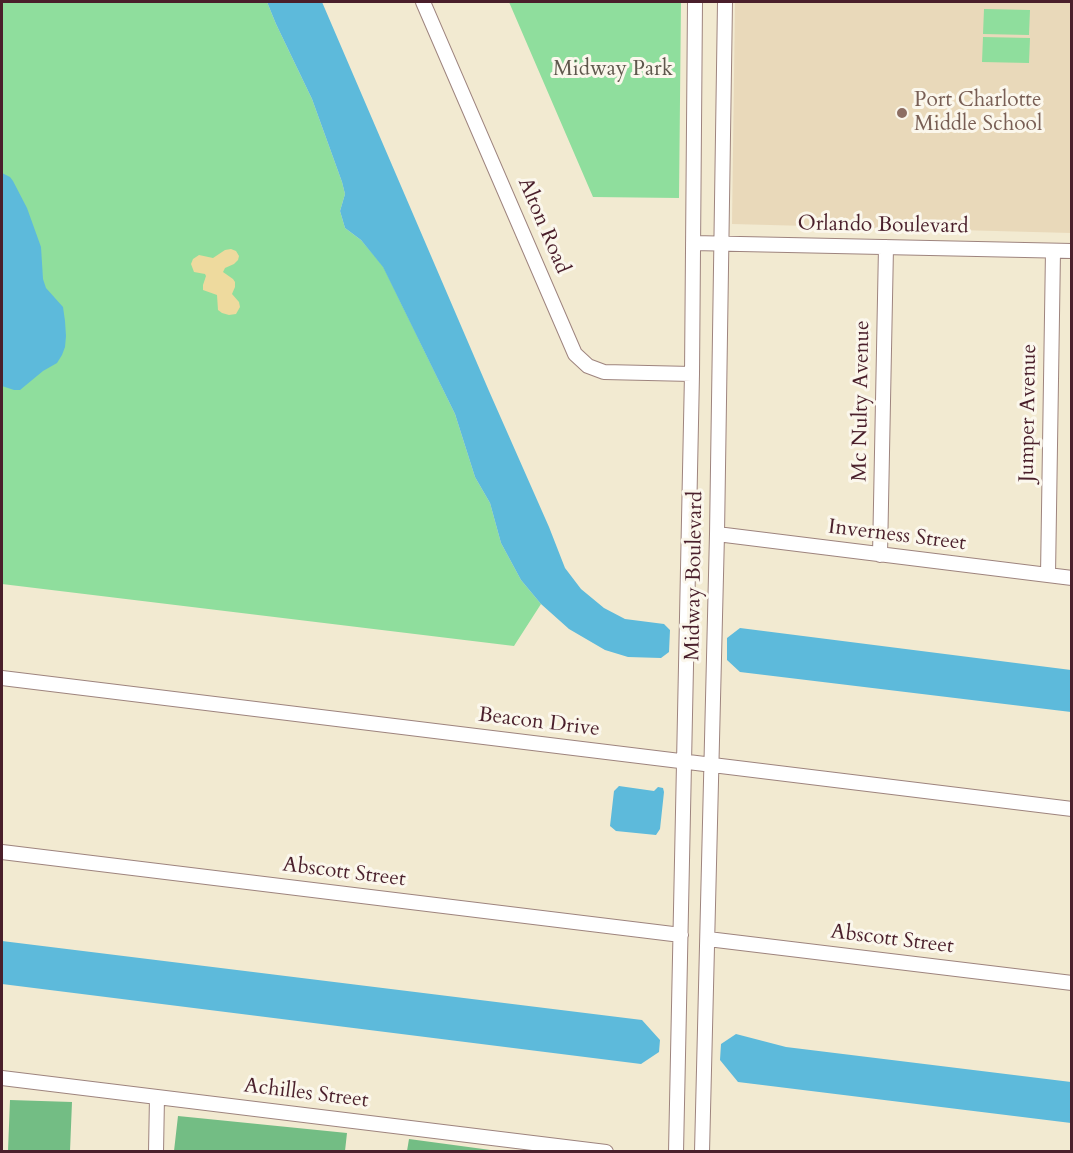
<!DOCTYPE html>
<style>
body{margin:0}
#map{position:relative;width:1073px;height:1153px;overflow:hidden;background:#f2ead1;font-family:Cardo,serif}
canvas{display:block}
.frame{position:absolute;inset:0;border:3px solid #4a1f2b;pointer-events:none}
</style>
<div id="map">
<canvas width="1073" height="1153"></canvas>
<div class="frame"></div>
</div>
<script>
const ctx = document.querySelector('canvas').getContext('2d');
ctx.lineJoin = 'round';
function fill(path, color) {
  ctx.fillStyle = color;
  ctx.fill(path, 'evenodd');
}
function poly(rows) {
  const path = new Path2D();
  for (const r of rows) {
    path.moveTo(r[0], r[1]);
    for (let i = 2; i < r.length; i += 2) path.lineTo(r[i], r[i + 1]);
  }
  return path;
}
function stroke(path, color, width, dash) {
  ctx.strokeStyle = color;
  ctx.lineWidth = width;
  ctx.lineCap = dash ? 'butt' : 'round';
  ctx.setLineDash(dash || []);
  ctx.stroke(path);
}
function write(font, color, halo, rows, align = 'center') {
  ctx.font = font + ' Cardo,serif';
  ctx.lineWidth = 6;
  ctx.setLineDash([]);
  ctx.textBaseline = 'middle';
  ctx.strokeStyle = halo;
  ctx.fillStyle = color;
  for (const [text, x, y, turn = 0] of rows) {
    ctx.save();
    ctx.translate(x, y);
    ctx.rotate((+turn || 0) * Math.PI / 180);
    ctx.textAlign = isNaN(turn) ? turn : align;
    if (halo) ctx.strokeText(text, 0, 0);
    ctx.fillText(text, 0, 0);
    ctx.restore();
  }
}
const built = poly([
 [735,2,1071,2,1071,233,732,224]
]);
const green = poly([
 [2,2,267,2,276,24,312,99,342,182,345,194,340,211,345,228,361,240,383,266,455,414,475,477,490,503,501,543,521,580,541,604,514,646,2,584],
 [509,2,681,2,679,198,593,197],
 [984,9,1030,10,1029,35,983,34],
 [983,37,1030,38,1029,63,982,62]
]);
const forest = poly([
 [10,1100,72,1102,70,1151,8,1151],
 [178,1116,347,1133,345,1151,174,1151],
 [409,1139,498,1151,407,1151]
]);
const sand = poly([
 [231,249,236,251,239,256,238,260,234,264,225,268,223,272,233,279,235,282,235,287,232,294,239,302,240,307,236,314,229,315,222,313,218,310,217,295,203,290,203,285,206,276,205,274,194,272,191,264,193,259,199,255,213,258,225,250]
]);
const water = poly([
 [267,2,322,2,489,391,549,527,565,568,581,589,604,608,625,619,664,624,670,630,669,652,661,658,628,657,605,650,569,629,541,604,521,580,501,543,490,503,475,477,455,414,383,267,361,240,345,228,340,211,345,194,342,182,312,99,276,24],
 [2,173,10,177,13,181,27,208,41,247,43,279,46,288,63,307,65,321,66,336,65,347,62,355,57,363,43,371,20,390,14,390,2,386],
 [740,628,1071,670,1071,712,740,672,727,660,727,638],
 [619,786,654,791,658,787,663,788,664,792,660,829,656,835,616,831,610,826,614,791],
 [2,941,642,1020,660,1040,659,1052,641,1064,2,984],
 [736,1034,786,1047,1071,1082,1071,1123,738,1082,720,1060,721,1044]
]);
const minor = poly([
 [423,2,575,354,588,366,604,372,692,374],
 [693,243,1072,251],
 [717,534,1072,578],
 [880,555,886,247],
 [1048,575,1053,251],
 [2,678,1072,809],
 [2,852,681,935],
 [708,939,1072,983],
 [2,1078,606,1152],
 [156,1152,157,1097],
 [676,1152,692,374,695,2],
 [702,1152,717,534,725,2]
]);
const markers = [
 [902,113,6,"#8d6e63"]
];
const parkNames = [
 ["Midway Park",613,70]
];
const educationNames = [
 ["Port Charlotte",914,101],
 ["Middle School",914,125]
];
const streetNames = [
 ["Alton Road",543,226,67],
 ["Orlando Boulevard",883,226,1],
 ["Mc Nulty Avenue",862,401,-89],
 ["Jumper Avenue",1029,413,-89],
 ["Inverness Street",897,536,7],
 ["Midway Boulevard",695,576,-89],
 ["Beacon Drive",539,723,7],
 ["Abscott Street",344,873,7],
 ["Abscott Street",892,940,7],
 ["Achilles Street",306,1094,7]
];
fill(built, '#e9d9ba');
fill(green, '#8fde9d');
fill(forest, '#73bd84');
fill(sand, '#eeda9e');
fill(water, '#5dbadb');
stroke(minor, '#9e847e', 16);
stroke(minor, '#fff', 14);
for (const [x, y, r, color] of markers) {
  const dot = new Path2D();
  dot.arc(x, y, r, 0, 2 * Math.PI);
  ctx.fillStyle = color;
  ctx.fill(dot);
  stroke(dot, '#fbf7ec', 2);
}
write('21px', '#5f584d', '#fbf7ec', parkNames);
write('21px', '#785e54', '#fbf7ec', educationNames, 'left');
write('21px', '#4a1f2b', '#fbf7ec', streetNames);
</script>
